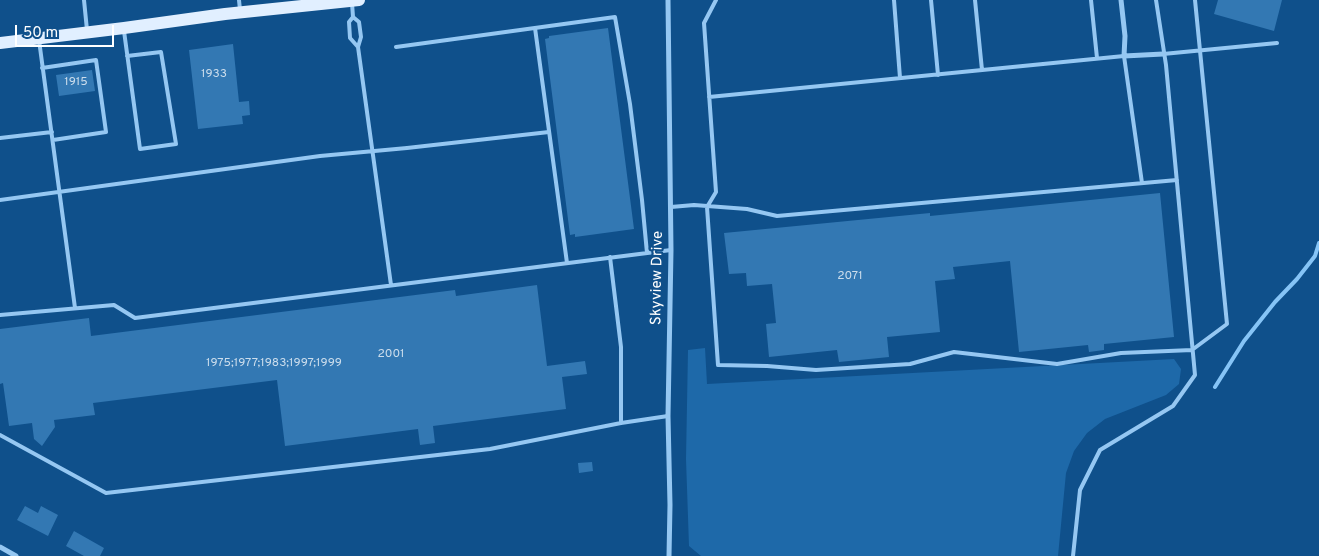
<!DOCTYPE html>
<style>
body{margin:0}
#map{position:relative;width:1319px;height:556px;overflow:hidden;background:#0f508b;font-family:Overpass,sans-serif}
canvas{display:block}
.scale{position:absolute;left:15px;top:25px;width:99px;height:22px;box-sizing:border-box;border:2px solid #fff;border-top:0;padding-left:6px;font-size:15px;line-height:18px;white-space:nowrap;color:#fff;-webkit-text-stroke:4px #0f508b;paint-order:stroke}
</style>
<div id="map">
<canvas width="1319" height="556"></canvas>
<div class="scale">50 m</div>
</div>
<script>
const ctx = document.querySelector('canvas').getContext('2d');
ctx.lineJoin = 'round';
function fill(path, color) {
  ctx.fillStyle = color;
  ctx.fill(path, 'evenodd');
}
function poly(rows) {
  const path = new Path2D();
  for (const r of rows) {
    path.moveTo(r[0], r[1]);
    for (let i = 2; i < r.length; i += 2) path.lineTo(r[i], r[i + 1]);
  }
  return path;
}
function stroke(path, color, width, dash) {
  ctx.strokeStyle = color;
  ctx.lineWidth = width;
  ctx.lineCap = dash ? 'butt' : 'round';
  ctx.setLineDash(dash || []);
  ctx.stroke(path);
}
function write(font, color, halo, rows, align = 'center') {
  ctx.font = font + ' Overpass,sans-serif';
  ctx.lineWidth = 4.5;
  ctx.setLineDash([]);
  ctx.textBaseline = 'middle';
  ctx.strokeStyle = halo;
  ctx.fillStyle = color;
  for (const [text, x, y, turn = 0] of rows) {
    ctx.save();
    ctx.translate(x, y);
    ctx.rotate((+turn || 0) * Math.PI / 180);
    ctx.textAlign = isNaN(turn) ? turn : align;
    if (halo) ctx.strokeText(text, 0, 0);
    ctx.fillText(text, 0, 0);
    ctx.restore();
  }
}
const green = poly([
 [705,348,707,384,1174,359,1181,369,1179,384,1166,395,1105,419,1087,433,1074,451,1066,473,1058,556,701,556,689,546,686,459,688,350]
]);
const stream = poly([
 [1215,387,1244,341,1275,302,1297,279,1315,256,1319,243]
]);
const building = poly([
 [1218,0,1282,0,1274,31,1214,14],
 [608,28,634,229,575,237,575,234,570,235,545,39,549,38,549,36],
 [233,44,239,102,249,101,250,115,242,116,243,124,198,129,189,50],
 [92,70,95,91,59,96,56,75],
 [1160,193,1174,337,1104,344,1104,350,1089,352,1088,345,1019,352,1010,261,953,267,955,279,935,281,940,332,887,337,889,357,839,362,837,350,769,357,766,324,776,323,772,284,747,286,746,273,729,274,724,233,930,213,930,216],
 [537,285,547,366,585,361,587,374,562,377,566,409,433,426,435,443,420,445,418,429,285,446,277,380,93,403,95,415,54,420,55,427,42,446,34,439,32,423,9,426,3,383,0,384,0,329,89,318,91,336,455,290,456,296],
 [592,462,593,471,579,473,578,463],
 [25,506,38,513,41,506,58,515,48,536,17,520],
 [74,531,104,548,100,556,84,556,66,546]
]);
const lane = poly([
 [84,0,87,30],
 [239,0,240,10],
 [716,0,704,23,716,192,707,207,718,365,767,366,816,370,910,364,954,352,1057,364,1121,353,1192,350,1227,324,1195,0],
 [894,0,900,78],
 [931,0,938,75],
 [975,0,982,70],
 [1091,0,1097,58],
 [352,3,353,17,349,22,350,38,358,47],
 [353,17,359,22,361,37,358,47,391,285],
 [535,28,567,263],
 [124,31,140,149,176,144,161,52,127,56],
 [39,40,75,308],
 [396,47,615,17,630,104,642,200,647,253],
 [1163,54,1277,43],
 [42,68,96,60,106,132,53,140],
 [709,97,1124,56,1142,183],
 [0,138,52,132],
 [0,200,320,156,407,148,549,132],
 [671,207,694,205,747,209,777,216,1177,180],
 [610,257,621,347,621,423],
 [0,315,114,305,135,318,671,250],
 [0,435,106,493,490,449,621,423,668,416],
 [1073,556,1080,490,1100,450,1173,406,1195,375,1166,65,1156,0]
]);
const street = poly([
 [668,0,671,250,668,416,670,505,669,556],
 [1121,0,1125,36,1124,56,1163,54],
 [0,547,16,556]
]);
const primary = poly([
 [0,43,124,28,225,14,359,0]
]);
const numberNames = [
 ["1933",214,75],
 ["1915",76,83],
 ["2071",850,277],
 ["2001",391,355],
 ["1975;1977;1983;1997;1999",274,364]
];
const streetNames = [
 ["Skyview Drive",658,278,-89]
];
fill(green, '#1e69a9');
stroke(stream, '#86c4f6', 4);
fill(building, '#3378b3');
stroke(lane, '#95c7f2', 4);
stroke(street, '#95c7f2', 5);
stroke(primary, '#e1efff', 12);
write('12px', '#ccddec', null, numberNames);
write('15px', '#fff', '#0f508b', streetNames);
</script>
